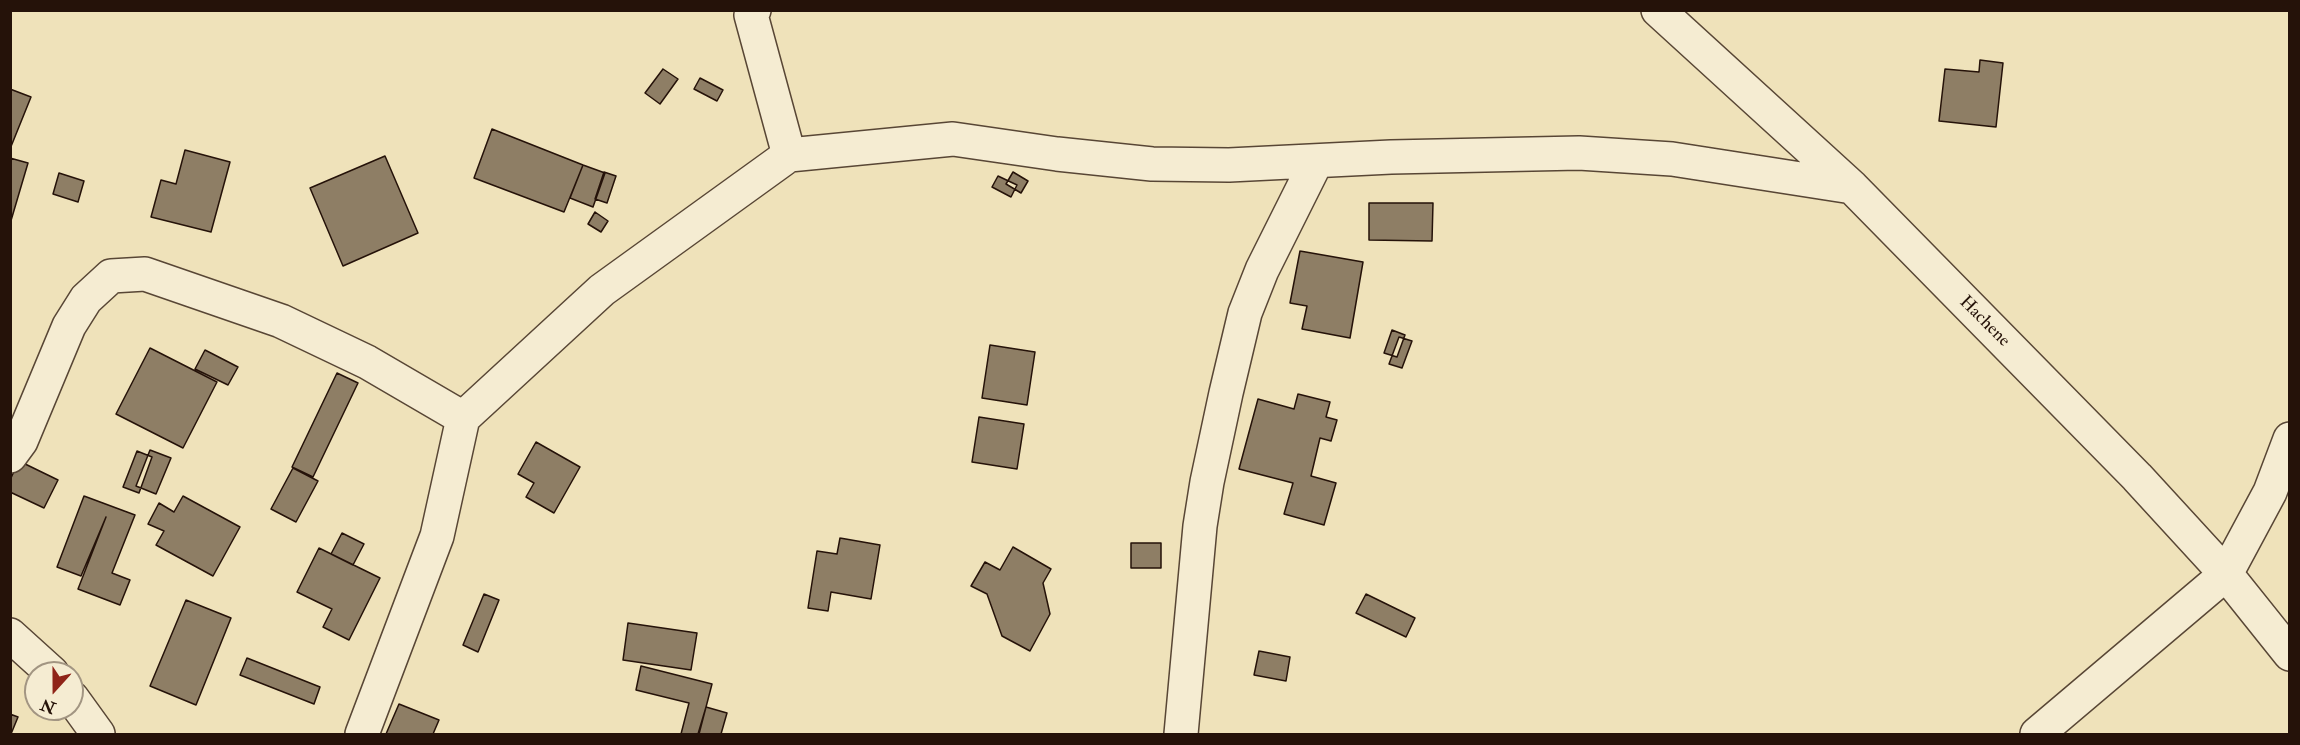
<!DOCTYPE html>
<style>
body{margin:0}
#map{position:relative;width:2300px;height:745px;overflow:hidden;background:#efe2ba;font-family:"IM FELL Double Pica",serif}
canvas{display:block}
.frame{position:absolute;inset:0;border:12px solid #251209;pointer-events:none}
.north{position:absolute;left:24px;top:661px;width:60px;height:60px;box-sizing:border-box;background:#f5ecd2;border:2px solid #a29582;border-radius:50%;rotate:201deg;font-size:16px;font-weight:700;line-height:24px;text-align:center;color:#251209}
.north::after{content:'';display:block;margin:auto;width:21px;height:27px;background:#8f2418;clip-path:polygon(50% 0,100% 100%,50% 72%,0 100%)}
</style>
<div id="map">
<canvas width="2300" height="745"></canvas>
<div class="frame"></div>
<div class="north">N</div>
</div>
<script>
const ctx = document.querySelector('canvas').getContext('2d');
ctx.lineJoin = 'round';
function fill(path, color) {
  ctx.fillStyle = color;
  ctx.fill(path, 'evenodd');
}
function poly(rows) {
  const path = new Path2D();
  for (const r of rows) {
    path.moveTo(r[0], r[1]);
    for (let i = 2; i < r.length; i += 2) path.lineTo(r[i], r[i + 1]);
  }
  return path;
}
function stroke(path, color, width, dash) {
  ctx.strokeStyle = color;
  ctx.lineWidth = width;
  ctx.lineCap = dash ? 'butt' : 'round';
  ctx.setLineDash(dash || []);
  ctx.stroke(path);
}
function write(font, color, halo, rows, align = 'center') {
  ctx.font = font + ' "IM FELL Double Pica",serif';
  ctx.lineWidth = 5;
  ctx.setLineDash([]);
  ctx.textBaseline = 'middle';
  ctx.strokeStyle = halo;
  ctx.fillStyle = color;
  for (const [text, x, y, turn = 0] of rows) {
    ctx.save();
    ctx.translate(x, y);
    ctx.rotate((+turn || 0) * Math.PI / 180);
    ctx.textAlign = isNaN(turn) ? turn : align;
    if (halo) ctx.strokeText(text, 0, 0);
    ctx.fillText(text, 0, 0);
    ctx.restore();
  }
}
const building = poly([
 [1980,60,2003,63,1996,127,1939,121,1945,69,1979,72,1980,60],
 [663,69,678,79,660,104,645,93,663,69],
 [700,78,723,90,717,101,694,89,700,78],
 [10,89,31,97,10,149,10,89],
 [492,129,583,165,564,212,474,178,492,129],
 [185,150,230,162,211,232,151,217,161,180,176,184,185,150],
 [385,156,418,233,343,266,310,188,385,156],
 [10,158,28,163,10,224,10,158],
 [583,165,605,173,593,207,570,198,583,165],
 [604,172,616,176,607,203,595,199,604,172],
 [1013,172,1028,181,1021,193,1006,184,1013,172],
 [59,173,84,181,78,202,53,194,59,173],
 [998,176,1017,185,1011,197,992,187,998,176],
 [1369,203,1433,203,1432,241,1369,240,1369,203],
 [595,212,608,221,601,232,588,224,595,212],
 [1300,251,1363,262,1350,338,1302,329,1307,306,1290,303,1300,251],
 [1392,330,1405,335,1397,357,1384,353,1392,330],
 [1399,337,1412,341,1402,368,1389,364,1399,337],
 [990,345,1035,352,1027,405,982,398,990,345],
 [150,348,217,382,183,448,116,414,150,348],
 [205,350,238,367,228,385,195,369,205,350],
 [337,373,358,383,313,477,292,467,337,373],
 [1298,394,1330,402,1326,417,1337,420,1331,441,1320,438,1311,476,1336,483,1324,525,1284,514,1293,483,1239,469,1258,399,1294,409,1298,394],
 [979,417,1024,424,1017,469,972,462,979,417],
 [536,442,580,467,554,513,526,497,534,483,518,474,536,442],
 [150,450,171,458,156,494,136,486,150,450],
 [137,451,152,457,139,493,123,487,137,451],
 [19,461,58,480,44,508,10,492,10,480,19,461],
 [293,468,318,481,296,522,271,509,293,468],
 [84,496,135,515,112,573,130,580,120,605,78,589,106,517,81,576,57,567,84,496],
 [183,496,240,527,213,576,156,545,164,531,148,524,159,503,174,512,183,496],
 [342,533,364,544,353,565,331,554,342,533],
 [840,538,880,545,871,599,831,592,828,611,808,608,817,551,837,554,840,538],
 [1131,543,1161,543,1161,568,1131,568,1131,543],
 [1013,547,1051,569,1043,583,1050,614,1030,651,1002,636,987,594,971,586,985,562,1000,570,1013,547],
 [319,548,380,578,349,640,323,627,332,609,297,592,319,548],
 [484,594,499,600,478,652,463,645,484,594],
 [1366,594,1415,618,1406,637,1356,613,1366,594],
 [186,600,231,618,196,705,150,686,186,600],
 [628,623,697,633,691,670,623,660,628,623],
 [1259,651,1290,657,1286,681,1254,675,1259,651],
 [247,658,320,687,314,704,240,675,247,658],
 [641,666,712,684,699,734,681,734,689,703,636,690,641,666],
 [399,704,439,720,433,734,386,734,399,704],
 [706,707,727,713,721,734,698,734,706,707],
 [10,714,18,717,11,734,10,734,10,714]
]);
const minor = poly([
 [754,10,751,15,789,155],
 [1658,10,1852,187,2137,477,2226,574,2290,654],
 [10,456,21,441,69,326,86,299,111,276,145,274,281,321,367,362,463,418],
 [10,635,52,673],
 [72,698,98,734],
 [362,734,437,536,463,418,602,290,789,155,953,139,1057,154,1152,164,1229,165,1391,157,1579,153,1672,159,1852,187],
 [1181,734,1200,526,1207,482,1226,393,1245,313,1262,270,1316,162],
 [2037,734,2226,574,2270,492,2290,439]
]);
const streetNames = [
 ["Hachene",1984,322,45]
];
fill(building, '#8e7e65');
stroke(building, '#251209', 1.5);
stroke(minor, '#584635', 36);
stroke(minor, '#f5ecd2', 33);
write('18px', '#251209', '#f5ecd2', streetNames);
</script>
